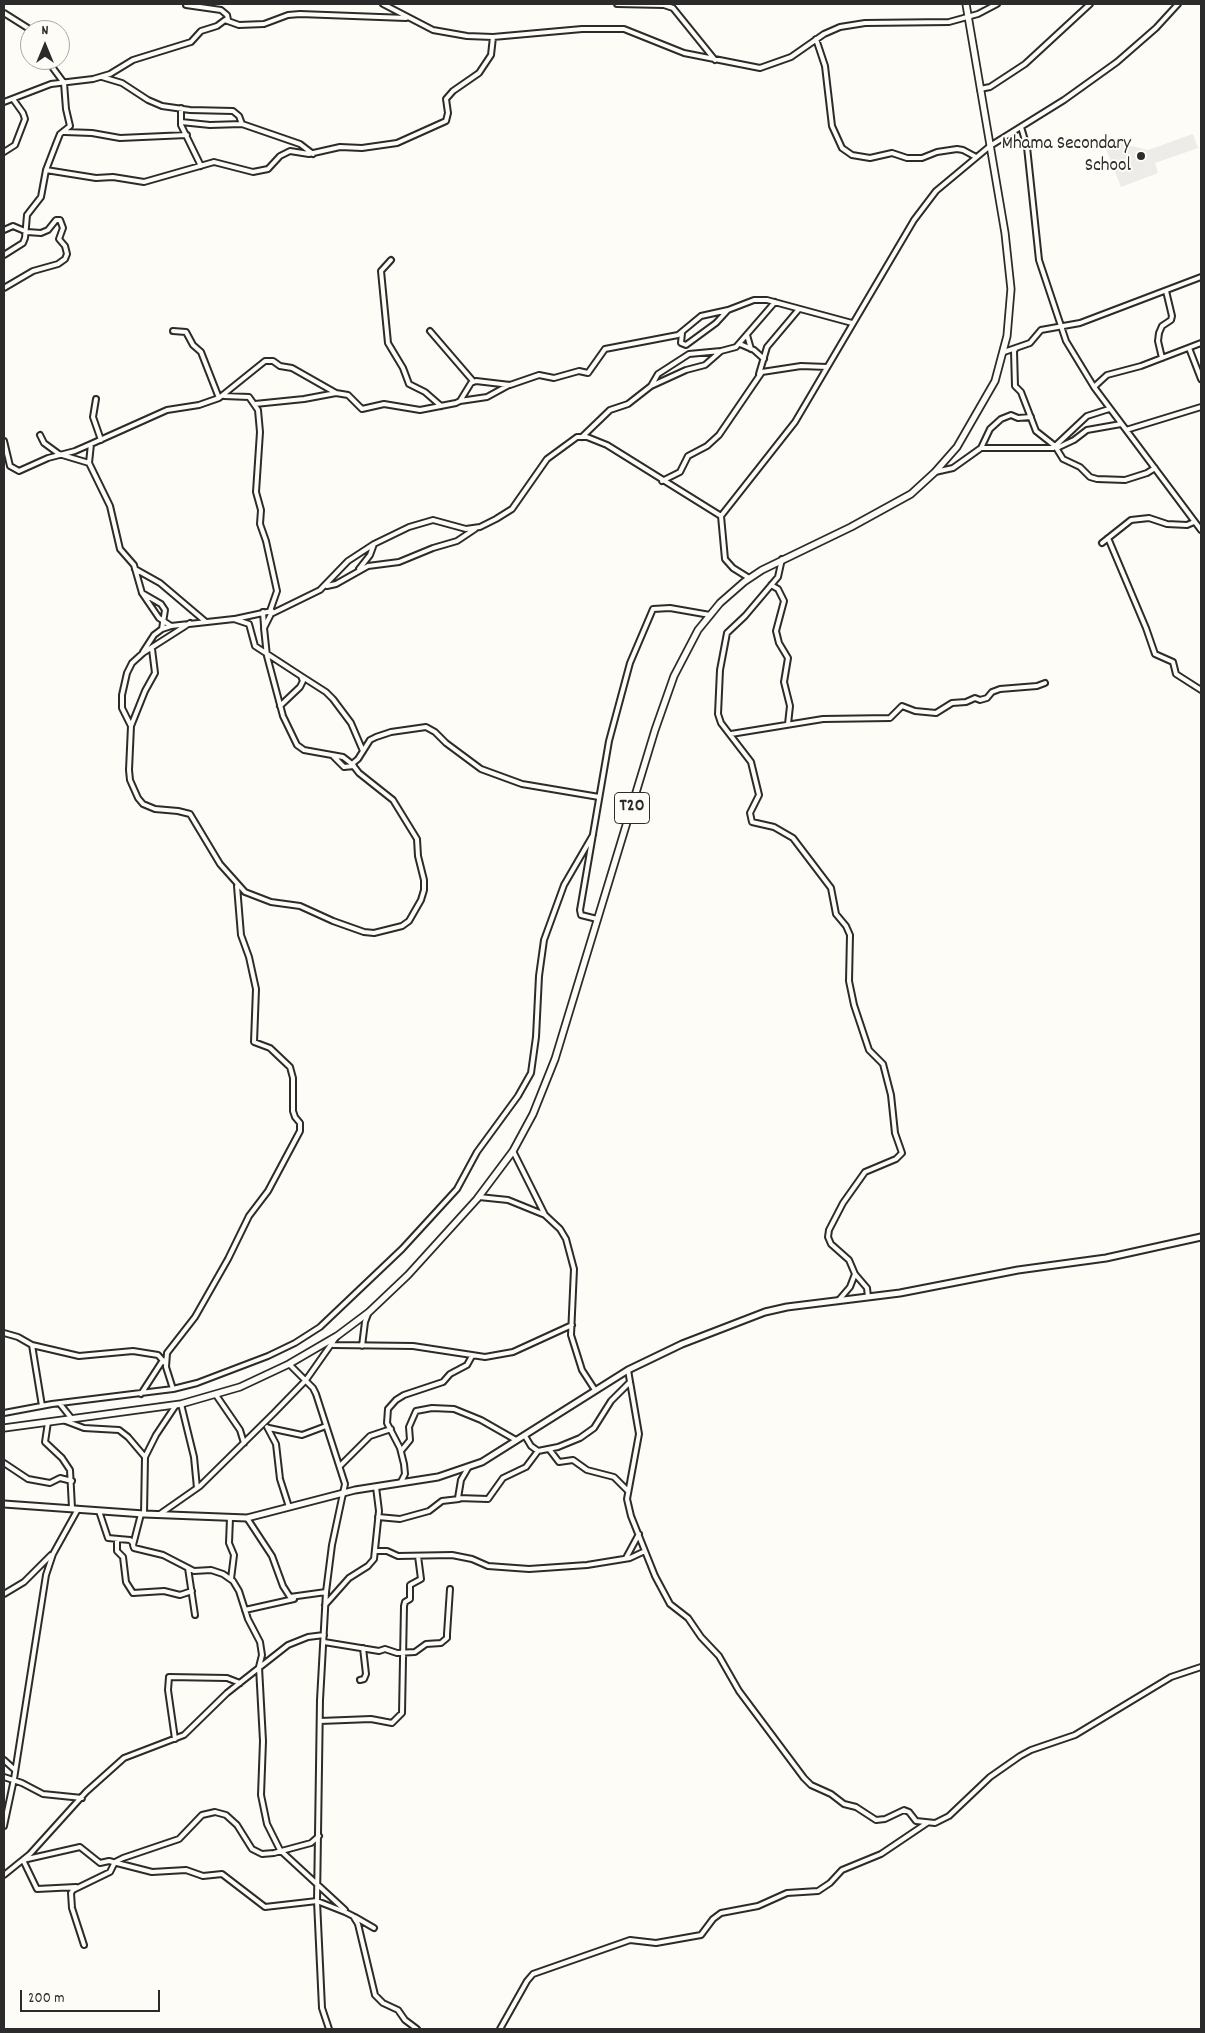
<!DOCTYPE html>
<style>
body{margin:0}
#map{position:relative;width:1205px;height:2033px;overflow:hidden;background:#fdfcf7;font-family:Dekko,sans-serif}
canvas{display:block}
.frame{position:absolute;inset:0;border:5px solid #2b2b2b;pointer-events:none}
.north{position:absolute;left:20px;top:20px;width:50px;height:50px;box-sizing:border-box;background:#fdfcf7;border:1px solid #a9a8a5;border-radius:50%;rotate:0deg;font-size:14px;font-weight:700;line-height:20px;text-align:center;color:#2b2b2b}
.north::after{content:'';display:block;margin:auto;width:18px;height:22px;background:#2b2b2b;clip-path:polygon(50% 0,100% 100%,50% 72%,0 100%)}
.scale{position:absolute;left:20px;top:1990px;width:140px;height:22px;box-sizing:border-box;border:2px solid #2b2b2b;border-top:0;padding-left:6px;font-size:15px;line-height:18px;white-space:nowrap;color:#2b2b2b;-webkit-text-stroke:4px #fdfcf7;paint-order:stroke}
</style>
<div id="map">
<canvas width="1205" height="2033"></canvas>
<div class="frame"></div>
<div class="north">N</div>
<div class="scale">200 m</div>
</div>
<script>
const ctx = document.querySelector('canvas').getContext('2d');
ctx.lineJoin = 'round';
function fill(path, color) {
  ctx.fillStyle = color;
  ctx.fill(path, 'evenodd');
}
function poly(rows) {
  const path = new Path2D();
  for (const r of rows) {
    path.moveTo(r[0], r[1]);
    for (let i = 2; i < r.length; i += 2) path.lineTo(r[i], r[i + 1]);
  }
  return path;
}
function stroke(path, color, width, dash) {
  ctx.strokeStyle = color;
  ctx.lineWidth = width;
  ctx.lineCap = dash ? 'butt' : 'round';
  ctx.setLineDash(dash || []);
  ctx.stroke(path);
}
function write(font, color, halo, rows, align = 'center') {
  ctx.font = font + ' Dekko,sans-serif';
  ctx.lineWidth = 4;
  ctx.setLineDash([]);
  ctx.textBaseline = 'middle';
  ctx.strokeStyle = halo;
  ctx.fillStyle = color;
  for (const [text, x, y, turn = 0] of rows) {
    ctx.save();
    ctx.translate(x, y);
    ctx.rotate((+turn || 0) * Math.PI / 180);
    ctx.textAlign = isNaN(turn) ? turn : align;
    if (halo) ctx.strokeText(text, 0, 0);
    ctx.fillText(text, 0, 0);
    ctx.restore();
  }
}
const built = poly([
 [1193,134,1198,148,1155,163,1158,173,1121,187,1104,144,1112,141,1148,150]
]);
const street = poly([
 [383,4,433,30,467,36,493,37,582,29,624,29,684,53,760,68,791,57,824,34,840,27,865,23,949,22,978,14,997,4],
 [617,4,664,5,673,8,715,60],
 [186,5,221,10,227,15,228,20],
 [4,13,31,30],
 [816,39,825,66,832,126,842,148,852,155,870,158,892,153,907,158,922,158,937,152,957,149,963,150,976,157],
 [102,77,122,83,148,100,162,106,190,110,233,111,239,116,242,124,300,144,313,154],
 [980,89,990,87,1025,64,1090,4],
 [4,102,51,84,93,79,110,74,133,60,191,42,201,31,217,26,225,20,239,25,264,24,288,15,300,14,406,18],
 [181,108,181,125,201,166],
 [181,122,210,125,242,124],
 [1021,127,1027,147,1039,260,1066,341,1094,387,1201,530],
 [65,132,92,133,120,138,187,135],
 [4,152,15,145,25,119,23,113,13,99],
 [46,170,96,178,113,177,144,182,214,162,253,172,268,169,280,156,290,151,309,154,340,147,362,148,397,143,446,121,448,113,446,99,453,91,479,73,491,55,493,37],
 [4,230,13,226,27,232,41,233,48,230,56,220,60,220,63,228,59,239,65,246,67,254,65,259,58,264,33,271,4,288],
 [4,255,23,243,25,238,27,215,41,197,46,170,56,144,60,134,70,126,66,109,64,83,47,60],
 [391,260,381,271,388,343,403,368,409,384,425,392,441,406],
 [173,331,186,332,193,345,201,352,219,398],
 [430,331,473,381],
 [682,333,681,343,686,345,716,323,728,310],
 [747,335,751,349],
 [740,344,754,350,764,359],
 [1016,348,1014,351,1015,386,1021,392,1036,431,1055,446,1063,459,1080,467,1090,477,1097,479,1125,480,1147,473,1155,468],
 [1189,348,1201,379],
 [1004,352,1030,343,1041,330,1080,323,1201,277],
 [1162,358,1158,341,1159,333,1162,326,1171,320,1172,316,1166,291],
 [759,374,767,347,799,309],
 [651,386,658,374,689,354,721,351],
 [1094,387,1107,375,1141,366,1201,343],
 [224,396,249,397,258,410,260,432,256,492,261,510,260,524,266,541,277,591,270,611],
 [96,399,93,417,101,440],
 [460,401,487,397,509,385],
 [255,404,304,399,336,393],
 [1126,430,1201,407],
 [40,435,44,443,59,454,89,463],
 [582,437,610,410,628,404,651,386,686,370,705,365,721,351,736,347,775,302],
 [4,441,10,466,19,471,48,458,75,451,91,444],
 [981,448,990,429,1001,419,1011,415,1018,418,1031,417],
 [1057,448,1074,440,1087,430,1121,424],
 [935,472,953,468,981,448,1053,448,1087,416,1109,409],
 [662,481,680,472,688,456,707,446,719,435,762,372,801,366,827,367],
 [721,516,795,422,914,220,936,191,990,146,1064,100,1117,62,1156,28,1178,4],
 [1108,538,1146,628,1155,654,1173,662,1176,674,1201,690],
 [1102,543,1131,520,1149,518,1167,524,1187,525,1194,522],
 [782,559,778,577,745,616,727,633,720,670,718,714,721,723,751,762,759,795,750,813,752,822,774,827,793,838,831,888,836,914,846,926,850,935,849,981,854,1005,869,1050,883,1064,891,1095,895,1133,902,1153,896,1159,865,1172,843,1203,829,1230,828,1237,831,1244,849,1260,855,1274,850,1287,838,1301],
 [135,569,160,583,206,622],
 [359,569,370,555,374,544],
 [771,585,778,589,784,601,776,631,779,643,788,658,784,682,790,706,788,724],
 [327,586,336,584,368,566,399,562,433,548,457,541,475,529],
 [142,593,161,604,165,610,162,629],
 [263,612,264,626],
 [235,619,272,611],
 [190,623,143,653,132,663,127,673,122,695,122,708,131,726,129,770,130,780,138,798,143,804,155,809,178,811,190,814,220,864,245,892,271,902,300,906,333,921,364,932,374,933,402,926,409,921,421,900,424,890,424,880,418,856,417,839,393,800,359,773,352,764,343,757,304,750,297,745,283,716,267,656,264,628,271,614,320,590,348,561,374,544,409,527,433,520,466,529,480,527,496,519,512,509,547,459,577,437,587,437,607,445,721,516,725,559,733,568,749,578],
 [143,652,154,635,162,629,171,626],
 [301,676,326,692,333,699,351,723,363,751],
 [280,706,300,687,303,681,301,676,255,646,249,624,234,619,171,626,159,618,142,593,134,565,120,549,110,506,89,463,91,444,167,410,199,405,219,398,265,361,273,361,280,366,292,368,336,393,348,395,362,409,384,404,420,410,456,403,460,401,471,383,476,381,510,385,539,375,554,378,579,371,588,373,605,349,678,335,701,316,728,310,754,300,767,300,852,323],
 [131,726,145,691,155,673,152,649],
 [731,734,823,719,890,718,902,706,915,711,936,713,952,703,966,702,975,698,980,700,987,698,992,692,1000,689,1037,686,1045,683],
 [333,756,344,767,354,766],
 [352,764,358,759,370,740,376,737,391,732,426,727,435,732,446,743,481,769,522,784,599,797],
 [597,919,581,915,580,910,609,741,630,663,653,609,670,608,710,615],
 [513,1151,545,1215,560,1229,566,1239,574,1269,571,1335,582,1370,595,1390],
 [479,1197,508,1200,545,1215],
 [855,1274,867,1288,868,1297],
 [4,1333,18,1337,32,1345,42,1406],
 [32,1345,79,1356,133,1351,158,1355,165,1363],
 [333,1345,413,1346,485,1357,513,1352,572,1325],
 [362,1346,365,1322,368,1314],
 [289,1364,313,1388,316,1394,345,1484,332,1545,326,1592,320,1700,317,1901,322,2008,329,2029],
 [628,1370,639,1434,627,1499,631,1516,655,1576,670,1604,688,1618,701,1637,719,1656,739,1691,804,1778,811,1785,831,1794,844,1804,856,1807,876,1820,885,1819,904,1810,909,1812,916,1821,935,1823,949,1816,990,1777,1020,1756,1031,1750,1075,1735,1171,1677,1201,1667],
 [173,1389,166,1367,167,1353,195,1317,228,1259,249,1216,268,1191,300,1131,300,1123,295,1117,293,1111,293,1078,290,1067,270,1048,254,1042,256,989,249,957,241,935,237,886],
 [141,1394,163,1360],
 [216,1395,240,1430,244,1443],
 [60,1404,72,1419],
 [181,1404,194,1457,197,1488],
 [4,1413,52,1404,173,1389,197,1383,268,1356,295,1343,320,1327,402,1249,457,1189,477,1152,518,1096,531,1073,536,1037,539,976,544,940,564,885,593,835],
 [63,1420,84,1428,119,1430,128,1437,145,1457],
 [48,1422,45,1442,62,1458,70,1470,72,1508],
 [267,1427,276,1444,280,1479,289,1507],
 [269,1428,302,1435,326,1426],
 [525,1436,531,1446,538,1451,558,1447,580,1438,594,1428,611,1401,630,1382],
 [549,1449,559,1462,573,1460,587,1470,614,1477,627,1490],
 [401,1451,410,1440,409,1427,416,1411,432,1408,454,1409,481,1420,516,1440],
 [4,1463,28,1479,50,1483,60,1478,72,1481],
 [340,1466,370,1436,391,1429],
 [468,1468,461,1480,458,1498,488,1499,503,1478,526,1467,538,1451],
 [401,1482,405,1474,404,1464,400,1448,387,1423,388,1409,396,1400,404,1395,443,1382,450,1374,467,1365,472,1356],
 [99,1511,108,1538,130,1540,133,1543],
 [141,1514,133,1545,134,1548,163,1555,194,1571,211,1570,223,1574,233,1581,239,1591,248,1619,260,1642,262,1655,259,1667,263,1741,261,1795,267,1824,280,1850,345,1910],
 [144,1514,145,1457,156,1435,176,1405],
 [160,1514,200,1486,274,1413,306,1380,337,1336],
 [378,1517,400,1519,429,1511,442,1501,459,1499],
 [230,1518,229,1543,234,1555,231,1579],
 [247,1518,272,1556,283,1586,290,1597,326,1592],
 [117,1539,117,1551,123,1557,126,1582,133,1593,164,1591,180,1595,192,1591],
 [375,1551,387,1551,398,1556,452,1555,472,1559,488,1566,529,1569,587,1565,630,1558,645,1551],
 [626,1558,639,1534],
 [188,1568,195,1615],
 [4,1594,24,1582,51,1555],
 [325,1605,349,1578,368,1566,374,1559,379,1511,376,1487],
 [245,1610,294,1599],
 [324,1642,379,1651,385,1649,397,1653,415,1652,426,1644,441,1643,447,1638,447,1634,450,1589],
 [360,1680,364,1679,366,1674,363,1648],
 [320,1721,371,1719,392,1723,402,1713,404,1606,405,1602,410,1599,410,1585,421,1579,418,1556],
 [175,1739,168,1690,169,1677,227,1678,240,1683],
 [4,1760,15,1770],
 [4,1777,22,1783,43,1794,82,1798],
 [4,1826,14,1779,46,1575,53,1554,78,1509],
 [4,1875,30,1854,86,1792,124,1758,184,1735,227,1693,288,1645,308,1637,324,1635],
 [76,1887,37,1889,23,1860,80,1847,100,1863,109,1861,152,1872,186,1870,203,1876,222,1874,265,1907,317,1901,345,1912,353,1916,358,1924,375,1995,383,2003,398,2010,405,2020,417,2029],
 [355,1917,374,1928],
 [84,1945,72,1908,71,1893,73,1890,110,1872,115,1862,123,1858,179,1839,202,1815,215,1812,226,1815,237,1825,252,1849,262,1854,274,1853,311,1843,319,1836],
 [500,2029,527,1981,533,1974,630,1940,656,1943,701,1935,713,1919,721,1913,758,1906,787,1893,818,1891,830,1883,842,1870,881,1854,927,1823]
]);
const secondary = poly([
 [4,1504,144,1514,247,1518,355,1490,438,1477,482,1462,628,1370,682,1344,765,1312,787,1307,900,1293,1018,1270,1106,1258,1201,1237]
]);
const primary = poly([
 [4,1428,181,1404,240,1387,289,1364,337,1336,369,1312,408,1275,477,1199,513,1151,533,1114,555,1059,655,730,674,676,698,630,720,603,744,582,762,570,851,527,911,494,935,472,957,447,995,381,1007,336,1011,289,1005,233,966,4]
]);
const markers = [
 [1141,156,5,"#2b2b2b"]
];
const shields = [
 [632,808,35]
];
const shieldNames = [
 ["T20",632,808]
];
const poiNames = [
 ["Mhama Secondary",1131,145],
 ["School",1131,167]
];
fill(built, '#edece8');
stroke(street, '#2b2b2b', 8);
stroke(secondary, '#2b2b2b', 9);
stroke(primary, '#2b2b2b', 9);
stroke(street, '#fdfcf7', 4);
stroke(secondary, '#fdfcf7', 5);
stroke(primary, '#fdfcf7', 5.5);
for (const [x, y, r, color] of markers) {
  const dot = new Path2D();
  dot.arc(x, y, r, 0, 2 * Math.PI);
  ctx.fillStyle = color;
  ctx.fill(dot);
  stroke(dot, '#fdfcf7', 2);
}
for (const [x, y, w] of shields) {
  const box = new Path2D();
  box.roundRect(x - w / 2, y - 15.5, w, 31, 4);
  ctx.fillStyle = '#fdfcf7';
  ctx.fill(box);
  stroke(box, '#2b2b2b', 1);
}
write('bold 18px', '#2b2b2b', null, shieldNames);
write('19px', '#2b2b2b', '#fdfcf7', poiNames, 'right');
</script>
